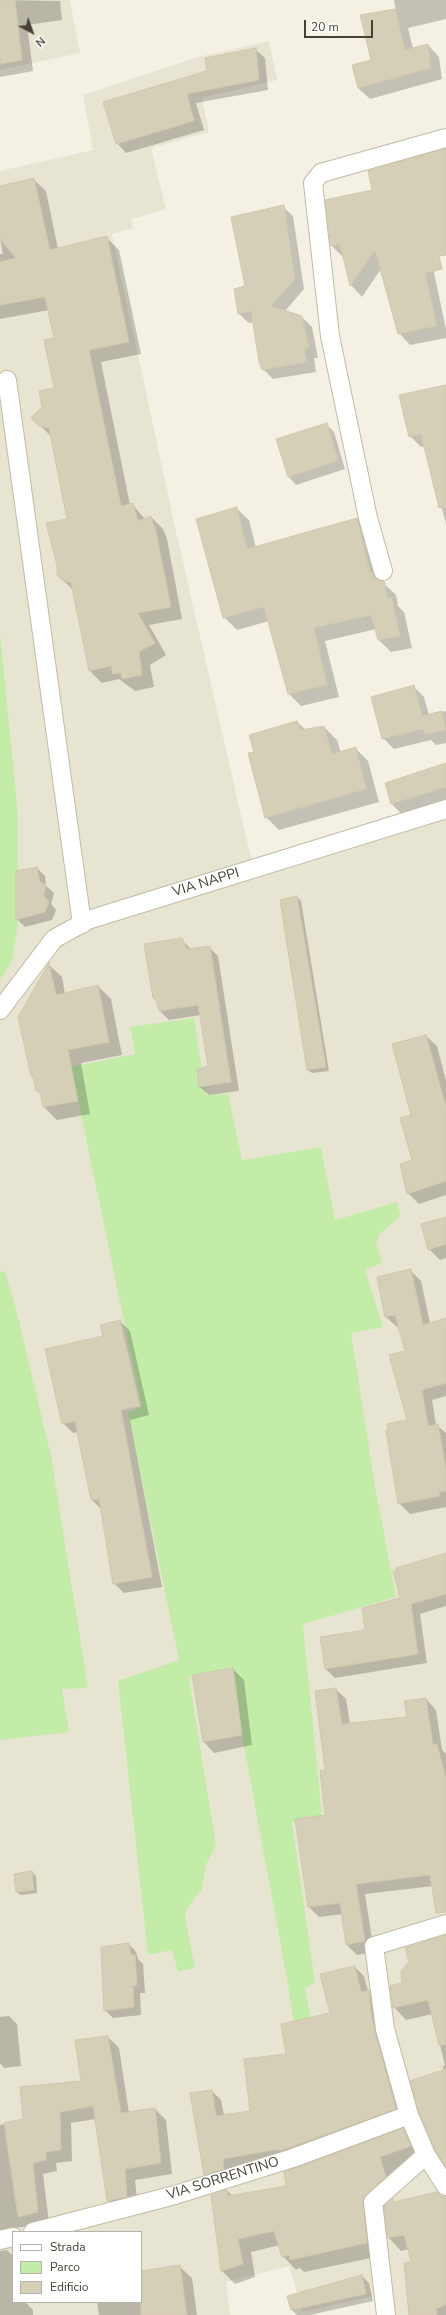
<!DOCTYPE html>
<style>
body{margin:0}
#map{position:relative;width:446px;height:2315px;overflow:hidden;background:#f4f1e4;font-family:"Nunito Sans",sans-serif}
canvas{display:block}
.legend{position:absolute;left:12px;top:2231px;width:130px;height:72px;box-sizing:border-box;background:#fff;border:1px solid #b5b3ad;margin:0;padding:5px 7px;list-style:none;font-size:12px;color:#464233}
.legend li{display:flex;align-items:center;gap:8px;height:20px}
.legend b{width:20px;border:1px solid #b5b3ad}
.north{position:absolute;left:12px;top:12px;width:40px;height:40px;-webkit-text-stroke:3px #fff;paint-order:stroke;rotate:139deg;font-size:11px;font-weight:700;line-height:16px;text-align:center;color:#464233}
.north::after{content:'';display:block;margin:auto;width:14px;height:18px;background:#464233;clip-path:polygon(50% 0,100% 100%,50% 72%,0 100%)}
.scale{position:absolute;left:304px;top:20px;width:69px;height:18px;box-sizing:border-box;border:2px solid #464233;border-top:0;padding-left:5px;font-size:12px;line-height:14px;white-space:nowrap;color:#464233;-webkit-text-stroke:3px #fff;paint-order:stroke}
</style>
<div id="map">
<canvas width="446" height="2315"></canvas>
<ul class="legend">
<li><b style="height:5px;background:#fff"></b>Strada</li>
<li><b style="height:11px;background:#c4eca9"></b>Parco</li>
<li><b style="height:11px;background:#d6cfb8"></b>Edificio</li>
</ul>
<div class="north">N</div>
<div class="scale">20 m</div>
</div>
<script>
const ctx = document.querySelector('canvas').getContext('2d');
ctx.lineJoin = 'round';
function fill(path, color) {
  ctx.fillStyle = color;
  ctx.fill(path, 'evenodd');
}
function poly(rows) {
  const path = new Path2D();
  for (const r of rows) {
    path.moveTo(r[0], r[1]);
    for (let i = 2; i < r.length; i += 2) path.lineTo(r[i], r[i + 1]);
  }
  return path;
}
function stroke(path, color, width, dash) {
  ctx.strokeStyle = color;
  ctx.lineWidth = width;
  ctx.lineCap = dash ? 'butt' : 'round';
  ctx.setLineDash(dash || []);
  ctx.stroke(path);
}
function write(font, color, halo, rows, align = 'center') {
  ctx.font = font + ' "Nunito Sans",sans-serif';
  ctx.lineWidth = 3;
  ctx.setLineDash([]);
  ctx.textBaseline = 'middle';
  ctx.strokeStyle = halo;
  ctx.fillStyle = color;
  for (const [text, x, y, turn = 0] of rows) {
    ctx.save();
    ctx.translate(x, y);
    ctx.rotate((+turn || 0) * Math.PI / 180);
    ctx.textAlign = isNaN(turn) ? turn : align;
    if (halo) ctx.strokeText(text, 0, 0);
    ctx.fillText(text, 0, 0);
    ctx.restore();
  }
}
const residential = poly([
 [0,0,70,0,80,53,0,70],
 [269,41,277,80,202,98,209,132,151,148,166,209,132,219,133,228,112,234,175,527,249,850,258,878,446,819,446,2315,380,2315,378,2295,303,2312,289,2266,226,2282,230,2315,0,2315,0,171,93,150,83,95,198,57],
 [13,2232,141,2232,141,2302,13,2302]
]);
const green = poly([
 [0,632,18,814,18,923,12,961,0,980],
 [194,1018,206,1095,228,1094,242,1160,321,1147,335,1220,397,1202,400,1216,380,1234,376,1242,382,1263,365,1270,383,1327,351,1333,375,1486,396,1597,303,1624,322,1816,292,1823,315,1982,305,1988,328,2107,308,2113,287,1979,230,1670,189,1677,216,1846,206,1864,202,1889,186,1910,185,1918,195,1968,178,1972,172,1950,148,1955,118,1681,179,1660,128,1412,142,1407,71,1067,135,1054,130,1027],
 [5,1271,17,1313,51,1456,88,1688,62,1689,69,1732,0,1740,0,1272]
]);
const shadow = poly([
 [0,0,60,1,62,20,27,25,33,71,0,77],
 [394,0,446,0,446,19,408,28,413,49,428,45,439,57,442,79,370,99,358,88,394,10,396,12],
 [255,49,265,58,268,90,196,103,204,130,126,153,117,143,209,72],
 [446,150,446,216,423,221,446,329,446,338,410,345,399,333,381,269,362,297,351,285,344,258,332,246,327,201,373,191],
 [33,179,46,191,58,249,107,238,119,250,141,354,101,362,130,505,132,504,145,519,151,517,163,529,167,539,182,619,149,625,166,655,150,665,154,687,135,691,119,679,102,683,90,671,73,590,61,578,68,520,52,437,32,418,43,407,55,389,55,339,49,310,0,319,0,254,3,254,0,239,0,187],
 [283,207,293,216,304,289,285,311,302,317,312,327,318,358,314,358,316,372,273,379,263,369,254,322,249,323,239,314],
 [446,386,446,524,425,446,421,447,410,436],
 [326,424,334,432,345,469,296,485,289,477],
 [236,508,249,520,256,548,357,519,369,531,381,581,396,595,398,606,404,612,412,648,391,652,379,640,376,629,325,641,339,697,301,706,289,694,269,621,237,630,224,617],
 [414,687,424,697,429,715,446,711,446,743,436,745,431,740,394,749,383,738],
 [297,722,306,730,324,727,337,740,341,753,355,748,368,761,379,802,279,830,266,817,255,752],
 [446,764,446,804,404,817,392,804,386,784],
 [37,868,45,876,46,886,54,893,51,904,56,910,52,920,25,927,17,919],
 [297,897,301,901,329,1071,312,1073,308,1070],
 [181,939,191,949,209,947,218,956,239,1091,209,1095,200,1087,209,1066,201,1015,169,1020,160,1011,158,1002],
 [49,965,62,977,65,994,98,986,111,999,122,1055,81,1063,90,1114,57,1120,44,1107,42,1095,37,1091,32,1075],
 [426,1036,437,1046,446,1081,446,1195,419,1204,408,1193,413,1161,412,1116],
 [446,1218,446,1258,440,1260,429,1249],
 [410,1270,421,1281,430,1323,446,1319,446,1396,432,1400,436,1425,446,1433,446,1507,410,1514,399,1503,408,1421,406,1352,399,1327,397,1327,386,1317,379,1277],
 [120,1321,130,1331,149,1415,130,1420,162,1587,124,1593,114,1583,102,1510,92,1500,78,1432,73,1433,63,1423,104,1337],
 [446,1554,446,1606,420,1614,427,1663,335,1678,326,1669],
 [233,1669,244,1680,252,1745,214,1753,204,1742],
 [336,1689,346,1699,350,1724,408,1718,426,1699,436,1710,442,1750,446,1754,446,1902,433,1886,365,1894,374,1952,357,1955,347,1945,343,1914,319,1917,309,1907,296,1820,326,1816,326,1771],
 [32,1872,36,1876,37,1893,21,1895,17,1892],
 [446,1935,446,2159,443,2066,445,2066,433,2014,406,2020,394,2007,404,1984],
 [129,1944,136,1952,138,1959,143,1964,145,1993,140,1993,141,2015,113,2018,105,2010],
 [355,1967,364,1976,368,1991,378,2000,405,2118,214,2184,205,2174,212,2091,221,2100,224,2116,251,2112,287,2055,331,2014],
 [9,2016,17,2024,21,2066,4,2068,0,2063,0,2017],
 [108,2037,119,2048,129,2113,155,2109,166,2120,172,2174,135,2180,138,2208,119,2212,108,2200,95,2119,71,2123,72,2161,56,2163,57,2171,43,2174,49,2223,0,2230,0,2125,24,2120,82,2082],
 [403,2129,416,2143,423,2159,393,2170,399,2190,376,2212,380,2256,304,2272,300,2268,296,2270,283,2256,280,2245,251,2252,255,2277,235,2284,222,2271,212,2196,227,2191,233,2196,288,2187],
 [446,2197,446,2315,410,2315,412,2261,409,2249,401,2251,389,2238,385,2207,393,2200,395,2202],
 [7,2250,13,2256,13,2302,25,2302,33,2310,33,2315,0,2315,0,2251],
 [179,2266,192,2278,197,2315,99,2315,97,2302,141,2302,141,2272],
 [362,2276,369,2283,373,2301,310,2315,297,2315,292,2310]
]);
const building = poly([
 [0,0,15,0,22,60,0,64,0,0],
 [395,9,405,50,428,44,431,68,358,88,352,65,371,60,360,15,395,9],
 [256,48,259,80,187,94,194,121,116,144,103,102,207,71,205,58,256,48],
 [446,149,446,255,439,256,442,269,425,273,437,326,398,334,375,250,350,286,340,244,331,246,325,200,372,190,368,171,446,149],
 [34,178,50,250,107,236,129,342,89,350,121,506,133,503,138,521,151,516,154,527,155,526,171,607,138,613,155,643,139,652,142,675,122,679,121,673,113,674,111,666,89,671,71,583,61,579,57,575,57,565,46,523,67,519,49,428,39,426,31,418,42,407,39,391,54,388,44,340,54,338,45,297,0,305,0,262,16,258,0,239,0,186,34,178],
 [284,205,295,279,271,306,302,316,309,348,304,349,307,362,262,370,259,362,251,311,238,314,234,289,245,286,231,217,284,205],
 [446,385,446,507,439,508,421,434,409,437,399,395,446,385],
 [327,423,338,461,288,477,276,439,327,423],
 [237,507,247,549,357,518,370,573,373,573,376,579,384,581,388,599,392,598,400,636,378,640,371,615,314,628,327,685,288,694,264,607,223,618,196,519,237,507],
 [414,685,422,716,442,711,446,730,425,734,423,729,382,739,371,697,414,685],
 [297,721,301,730,324,726,332,754,356,747,366,789,265,818,248,753,254,752,249,735,297,721],
 [446,763,446,787,391,804,385,783,446,763],
 [37,867,40,882,46,885,44,895,49,902,45,912,16,920,16,871,37,867],
 [297,896,326,1067,307,1070,280,900,297,896],
 [182,938,187,949,210,946,231,1082,199,1087,197,1069,208,1066,198,1005,159,1011,157,1002,153,998,144,944,182,938],
 [49,963,56,995,98,985,109,1042,68,1050,78,1101,43,1107,40,1092,36,1091,33,1076,31,1076,18,1017,49,963],
 [426,1035,446,1107,446,1181,407,1194,400,1164,412,1160,400,1118,411,1115,392,1044,426,1035],
 [446,1217,446,1244,428,1250,421,1224,446,1217],
 [411,1269,423,1325,446,1318,446,1383,422,1390,428,1426,438,1424,446,1470,446,1491,439,1492,440,1496,398,1504,386,1430,388,1429,387,1424,407,1420,389,1355,405,1351,395,1315,385,1317,377,1277,411,1269],
 [120,1320,140,1406,121,1410,152,1577,113,1584,99,1499,91,1500,75,1421,62,1424,45,1349,103,1336,100,1325,120,1320],
 [446,1553,446,1594,411,1604,418,1654,325,1669,320,1637,365,1630,362,1608,400,1598,393,1571,397,1571,396,1568,446,1553],
 [233,1668,242,1735,203,1742,192,1675,233,1668],
 [336,1688,342,1724,407,1717,404,1701,426,1698,433,1745,437,1744,446,1779,446,1912,436,1913,430,1875,356,1884,365,1941,346,1945,340,1903,308,1907,295,1819,325,1815,320,1771,325,1770,315,1691,336,1688],
 [32,1871,34,1890,16,1892,14,1874,32,1871],
 [446,1935,446,2044,439,2045,428,2000,393,2008,390,1986,402,1983,401,1971,409,1962,405,1948,446,1935],
 [129,1943,131,1955,135,1955,137,1985,133,1986,134,2007,104,2011,101,1947,129,1943],
 [355,1966,361,1992,369,1990,371,2013,375,2032,396,2109,280,2151,279,2149,223,2159,224,2169,204,2175,190,2093,212,2090,216,2116,250,2111,244,2059,286,2054,281,2024,330,2013,320,1974,355,1966],
 [108,2036,121,2113,155,2108,161,2163,125,2169,127,2197,107,2201,93,2106,60,2112,61,2150,46,2152,46,2160,33,2163,38,2212,18,2217,4,2123,23,2119,20,2087,81,2081,75,2040,108,2036],
 [446,2069,446,2167,436,2151,419,2112,410,2081,446,2069],
 [403,2128,411,2146,380,2157,386,2177,363,2199,367,2243,290,2260,289,2255,282,2257,274,2231,238,2239,243,2264,221,2271,211,2195,227,2190,228,2196,286,2186,284,2172,403,2128],
 [437,2192,446,2196,446,2304,436,2309,437,2315,409,2315,404,2263,411,2261,404,2235,388,2238,384,2206,393,2199,394,2202,437,2192],
 [180,2265,187,2315,141,2315,141,2271,180,2265],
 [362,2275,366,2294,291,2310,287,2296,362,2275]
]);
const minor = poly([
 [7,380,82,924],
 [383,571,368,518,330,336,313,183,321,173,446,138],
 [0,1010,54,939,88,920,446,809],
 [409,2115,385,2029,374,1946,446,1924],
 [33,2232,175,2195,293,2158,409,2115,426,2155,446,2186],
 [0,2240,13,2237],
 [386,2315,373,2202,426,2155]
]);
const streetNames = [
 ["VIA NAPPI",206,883,-17],
 ["VIA SORRENTINO",223,2179,-17]
];
fill(residential, '#e8e4d2');
fill(green, '#c4eca9');
fill(shadow, '#0003');
fill(building, '#d6cfb8');
stroke(building, '#d1c8ab', 1);
stroke(minor, '#c0bba6', 20);
stroke(minor, '#fff', 18);
write('14px', '#464233', '#fff', streetNames);
</script>
